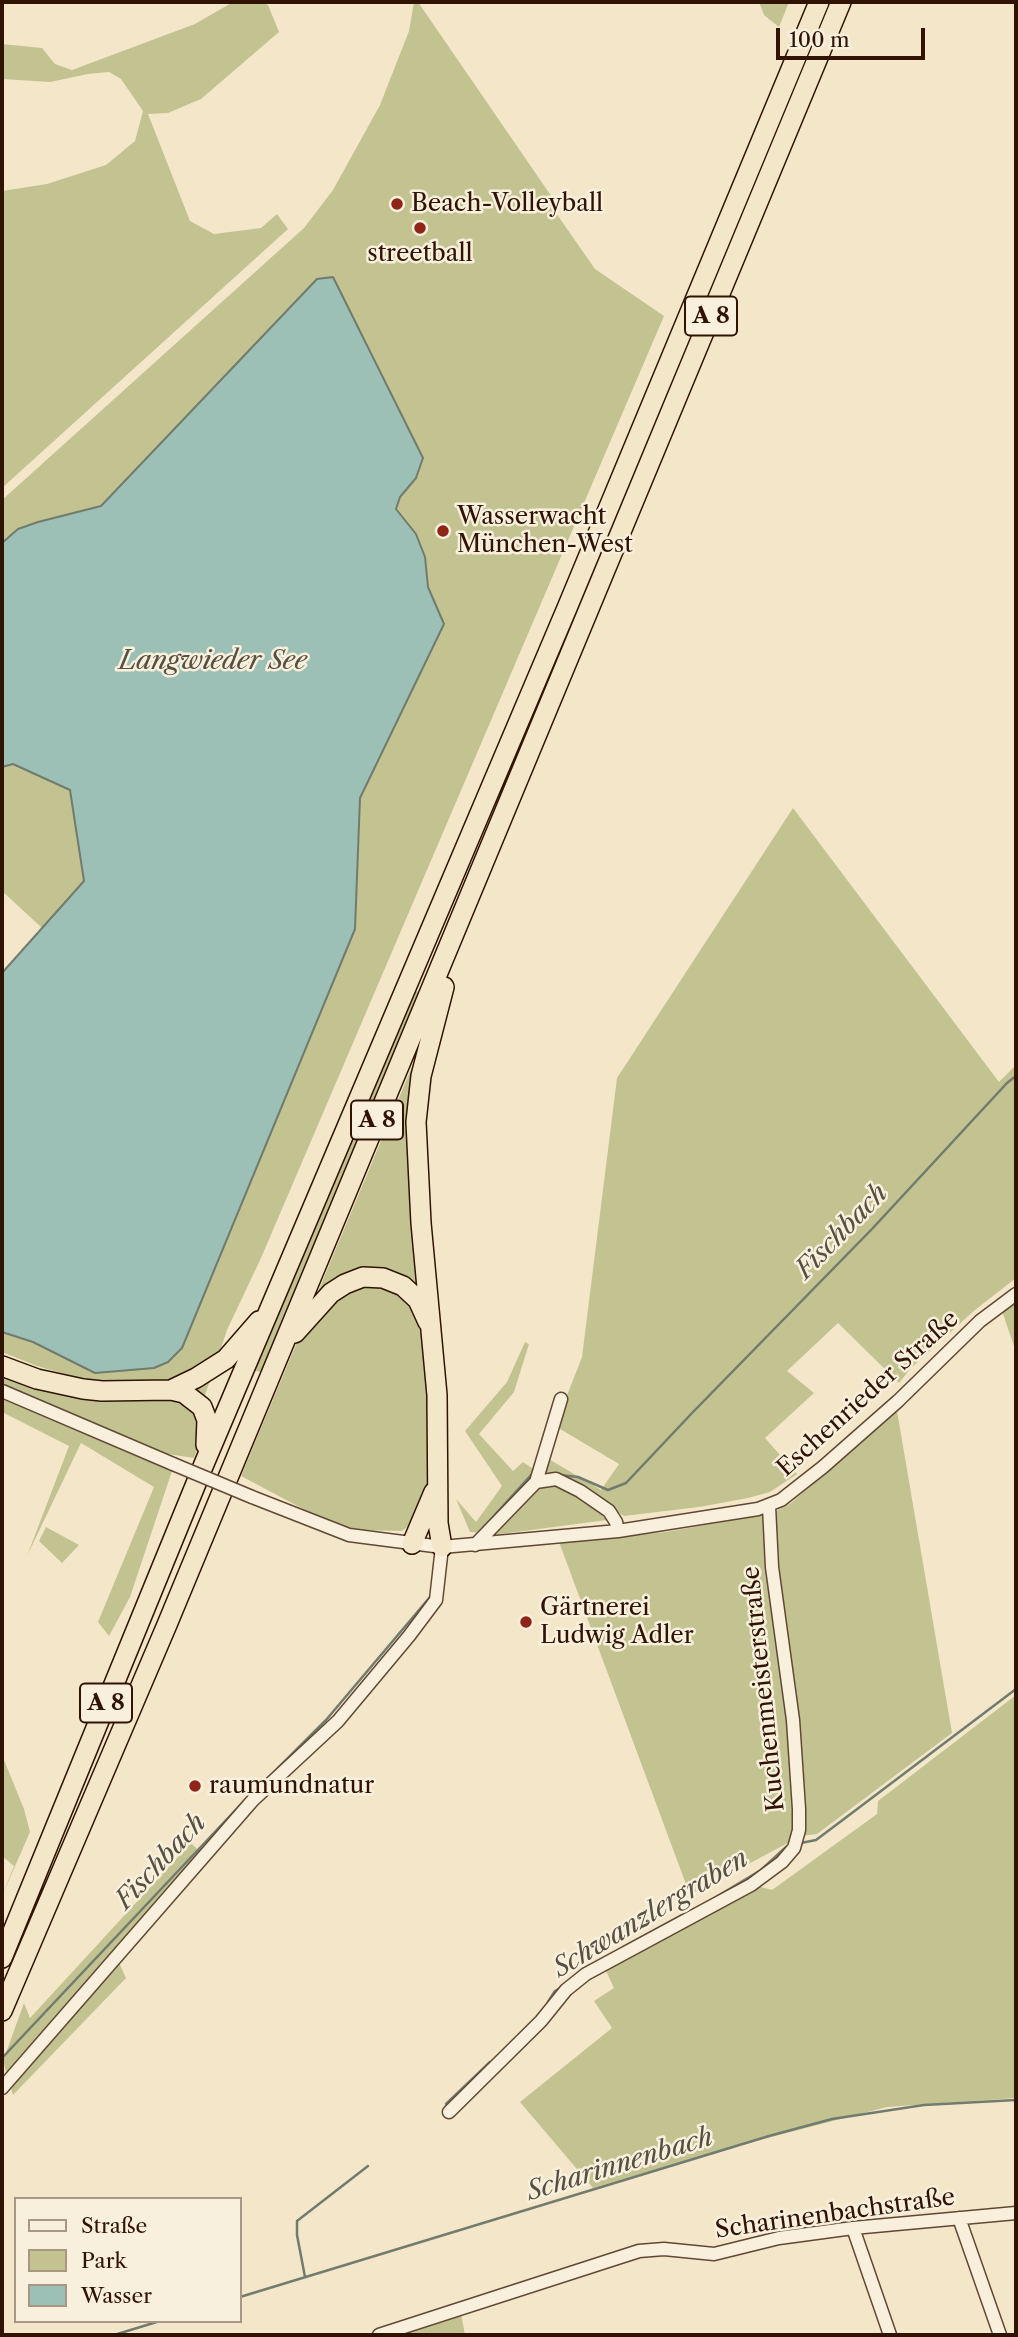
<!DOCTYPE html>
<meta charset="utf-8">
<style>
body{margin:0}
#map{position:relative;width:1018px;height:2337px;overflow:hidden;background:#f4e7c9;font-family:"Libre Caslon Text",serif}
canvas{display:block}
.frame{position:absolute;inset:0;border:4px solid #301303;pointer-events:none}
.legend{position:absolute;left:14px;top:2197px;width:228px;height:126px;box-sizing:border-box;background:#f8efdc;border:2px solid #a89785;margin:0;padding:9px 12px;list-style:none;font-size:21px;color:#301303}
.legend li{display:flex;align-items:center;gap:14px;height:35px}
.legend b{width:35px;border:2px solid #a89785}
.scale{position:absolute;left:776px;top:28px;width:149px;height:32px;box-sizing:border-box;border:4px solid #301303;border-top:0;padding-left:9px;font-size:21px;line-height:24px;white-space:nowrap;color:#301303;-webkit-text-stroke:5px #f8efdc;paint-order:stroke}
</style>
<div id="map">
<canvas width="1018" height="2337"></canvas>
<div class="frame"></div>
<ul class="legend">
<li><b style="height:9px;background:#f8efdc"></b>Straße</li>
<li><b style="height:19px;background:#c2c391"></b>Park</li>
<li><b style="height:19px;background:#9cc0b6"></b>Wasser</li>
</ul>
<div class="scale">100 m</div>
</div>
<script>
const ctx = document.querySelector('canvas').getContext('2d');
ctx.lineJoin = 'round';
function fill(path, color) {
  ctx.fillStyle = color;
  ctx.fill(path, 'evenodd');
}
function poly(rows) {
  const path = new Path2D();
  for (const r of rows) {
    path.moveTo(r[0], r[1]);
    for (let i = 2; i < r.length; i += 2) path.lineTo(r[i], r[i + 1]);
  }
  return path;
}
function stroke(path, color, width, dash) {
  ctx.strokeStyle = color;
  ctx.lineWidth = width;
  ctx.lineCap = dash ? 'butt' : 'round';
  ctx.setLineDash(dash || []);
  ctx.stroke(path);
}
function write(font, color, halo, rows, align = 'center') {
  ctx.font = font + ' "Libre Caslon Text",serif';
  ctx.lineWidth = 5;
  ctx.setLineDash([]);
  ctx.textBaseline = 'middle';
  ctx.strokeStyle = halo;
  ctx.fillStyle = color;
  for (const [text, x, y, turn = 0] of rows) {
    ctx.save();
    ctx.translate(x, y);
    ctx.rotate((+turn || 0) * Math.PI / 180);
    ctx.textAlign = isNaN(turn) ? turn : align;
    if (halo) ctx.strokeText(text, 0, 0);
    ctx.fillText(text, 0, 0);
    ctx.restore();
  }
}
const green = poly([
 [233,2,260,2,268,5,279,32,201,99,168,113,148,114,190,221,214,234,261,228,277,214,288,229,2,488,2,191,47,184,106,165,135,141,143,111,121,79,109,72,88,74,50,82,2,79,2,44,42,48,55,64,72,70,195,24],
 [414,2,418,2,554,200,556,213,595,269,664,316,261,1258,227,1330,198,1416,201,1440,194,1458,155,1452,2,1386,2,1370,85,1380,37,1366,2,1352,2,1332,33,1342,95,1373,154,1368,355,929,359,798,444,624,428,587,425,557,412,530,396,509,400,497,416,478,423,458,332,277,317,279,101,506,38,522,18,529,2,543,2,500,304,228,333,190,380,105,409,31],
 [759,2,789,2,779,27,764,15],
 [826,2,832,2,642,456,498,808,491,805],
 [13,764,70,790,84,882,42,928,2,891,2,767],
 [793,808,999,1082,1016,1065,1016,1278,975,1310,911,1368,899,1383,838,1323,787,1371,814,1393,765,1438,797,1474,770,1492,748,1498,699,1507,624,1516,581,1490,533,1480,484,1533,470,1532,456,1499,476,1522,502,1486,465,1431,507,1382,525,1342,529,1344,514,1392,479,1434,513,1471,523,1462,535,1470,542,1455,601,1490,619,1464,555,1426,582,1357,617,1078],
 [411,988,421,994,263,1373,251,1369],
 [424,1038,413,1108,436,1450,431,1479,416,1520,402,1531,356,1530,324,1520,241,1476],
 [1016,1301,1016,1352,1002,1311],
 [2,1396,172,1471,130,1597,109,1636,98,1622,154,1487,81,1443,27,1556,69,1446,2,1412],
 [897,1411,952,1733,817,1834,801,1836,690,1895,559,1542,666,1532,773,1513,791,1503],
 [539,1485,560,1486,595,1508,607,1520,493,1535],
 [46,1527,79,1545,62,1563,39,1541],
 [1016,1695,1016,2098,887,2107,725,2149,593,2188,520,2102,612,2028,594,2001,614,1988,605,1969,757,1886,772,1890,877,1814,878,1801],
 [2,1755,24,1809,30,1832,2,1896,14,1866,2,1856],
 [191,1843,201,1853,114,1952,126,1978,13,2095,3,2061,24,2003,30,2018],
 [461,2314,465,2335,396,2335]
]);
const water = poly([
 [333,277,423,458,416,478,400,497,396,509,416,534,425,557,428,587,444,624,360,798,355,929,182,1348,168,1362,154,1368,95,1373,33,1342,2,1332,2,973,84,881,70,790,13,764,2,767,2,543,18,529,38,522,101,506,317,279,333,277]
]);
const stream = poly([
 [560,1475,578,1477,608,1490,626,1483,693,1412,872,1229,1007,1083,1016,1076],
 [483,1528,532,1474],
 [262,1784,326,1720,430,1597],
 [801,1843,816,1840,840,1822,1016,1689],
 [716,1897,761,1870,786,1847,790,1846],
 [623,1947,691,1910],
 [548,2002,555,1991,562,1987],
 [2,2058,244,1801],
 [446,2104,490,2062],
 [305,2277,297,2235,297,2221,368,2166],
 [240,2297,769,2136,832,2119,924,2105,1016,2100],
 [114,2335,160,2321]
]);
const minor = poly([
 [2,1391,173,1464],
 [536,1482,561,1399],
 [252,1497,349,1535,442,1547,618,1531,758,1509,781,1500,823,1467,898,1401,980,1321,1016,1294],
 [475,1545,536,1482,556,1479,580,1491,609,1511,616,1522,618,1531],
 [2,2088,253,1800,338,1721,409,1636,436,1600,442,1547],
 [449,2112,541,2021,566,1990,586,1974,751,1885,782,1862,794,1848,799,1830,799,1809,793,1720,772,1567,769,1506],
 [959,2218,1000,2335],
 [853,2228,890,2335],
 [379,2335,639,2251,664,2249,714,2254,779,2238,853,2228,1016,2213]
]);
const highway = poly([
 [295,1333,331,1293,345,1284,363,1277,383,1278,403,1286,418,1300,428,1322],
 [2,1366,37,1379,83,1389,102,1391,171,1390,184,1393,202,1407,207,1420,206,1445],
 [171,1390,196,1378,226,1359,259,1321],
 [412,1544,434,1492],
 [442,1547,438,1523,437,1395,421,1223,416,1122,421,1076,444,987],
 [2,1958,204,1464,567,608,819,2],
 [2,2011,166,1627,841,2]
]);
const minorBridge = poly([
 [173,1464,252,1497]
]);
const markers = [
 [397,204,7,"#8f2418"],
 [420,228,7,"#8f2418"],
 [443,531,7,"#8f2418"],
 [526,1622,7,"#8f2418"],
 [195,1786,7,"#8f2418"]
];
const shields = [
 [711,316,52],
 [377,1120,52],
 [106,1703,52]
];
const shieldNames = [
 ["A 8",711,316],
 ["A 8",377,1120],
 ["A 8",106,1703]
];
const poiNames = [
 ["Beach-Volleyball",411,204],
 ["streetball",420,254,"center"],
 ["Wasserwacht",457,517],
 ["München-West",457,545],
 ["Gärtnerei",540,1608],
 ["Ludwig Adler",540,1636],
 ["raumundnatur",209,1786]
];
const streetNames = [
 ["Eschenrieder Straße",868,1394,-42],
 ["Kuchenmeisterstraße",764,1689,-96],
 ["Scharinenbachstraße",835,2214,-8]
];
const waterNames = [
 ["Langwieder See",213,661],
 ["Fischbach",842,1232,-46],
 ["Fischbach",161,1862,-47],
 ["Schwanzlergraben",651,1914,-31],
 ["Scharinnenbach",620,2165,-17]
];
fill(green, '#c2c391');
fill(water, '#9cc0b6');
stroke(water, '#717b6e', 2);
stroke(stream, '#717b6e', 2.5);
stroke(minor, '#614834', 15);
stroke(highway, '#301303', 22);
stroke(minor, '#f8efdc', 12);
stroke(highway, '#f4e7c9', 19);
stroke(minorBridge, '#614834', 15, []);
stroke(minorBridge, '#f8efdc', 12);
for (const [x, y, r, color] of markers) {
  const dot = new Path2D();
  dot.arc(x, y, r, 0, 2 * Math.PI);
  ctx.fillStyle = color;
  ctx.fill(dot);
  stroke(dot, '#f8efdc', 2.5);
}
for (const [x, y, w] of shields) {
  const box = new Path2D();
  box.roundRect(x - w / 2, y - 19.5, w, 39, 5);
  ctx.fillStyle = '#f8efdc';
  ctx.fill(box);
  stroke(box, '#301303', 2);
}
write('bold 23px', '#301303', null, shieldNames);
write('24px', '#301303', '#f8efdc', poiNames, 'left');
write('24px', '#301303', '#f8efdc', streetNames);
write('italic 26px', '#565042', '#f8efdc', waterNames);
</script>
